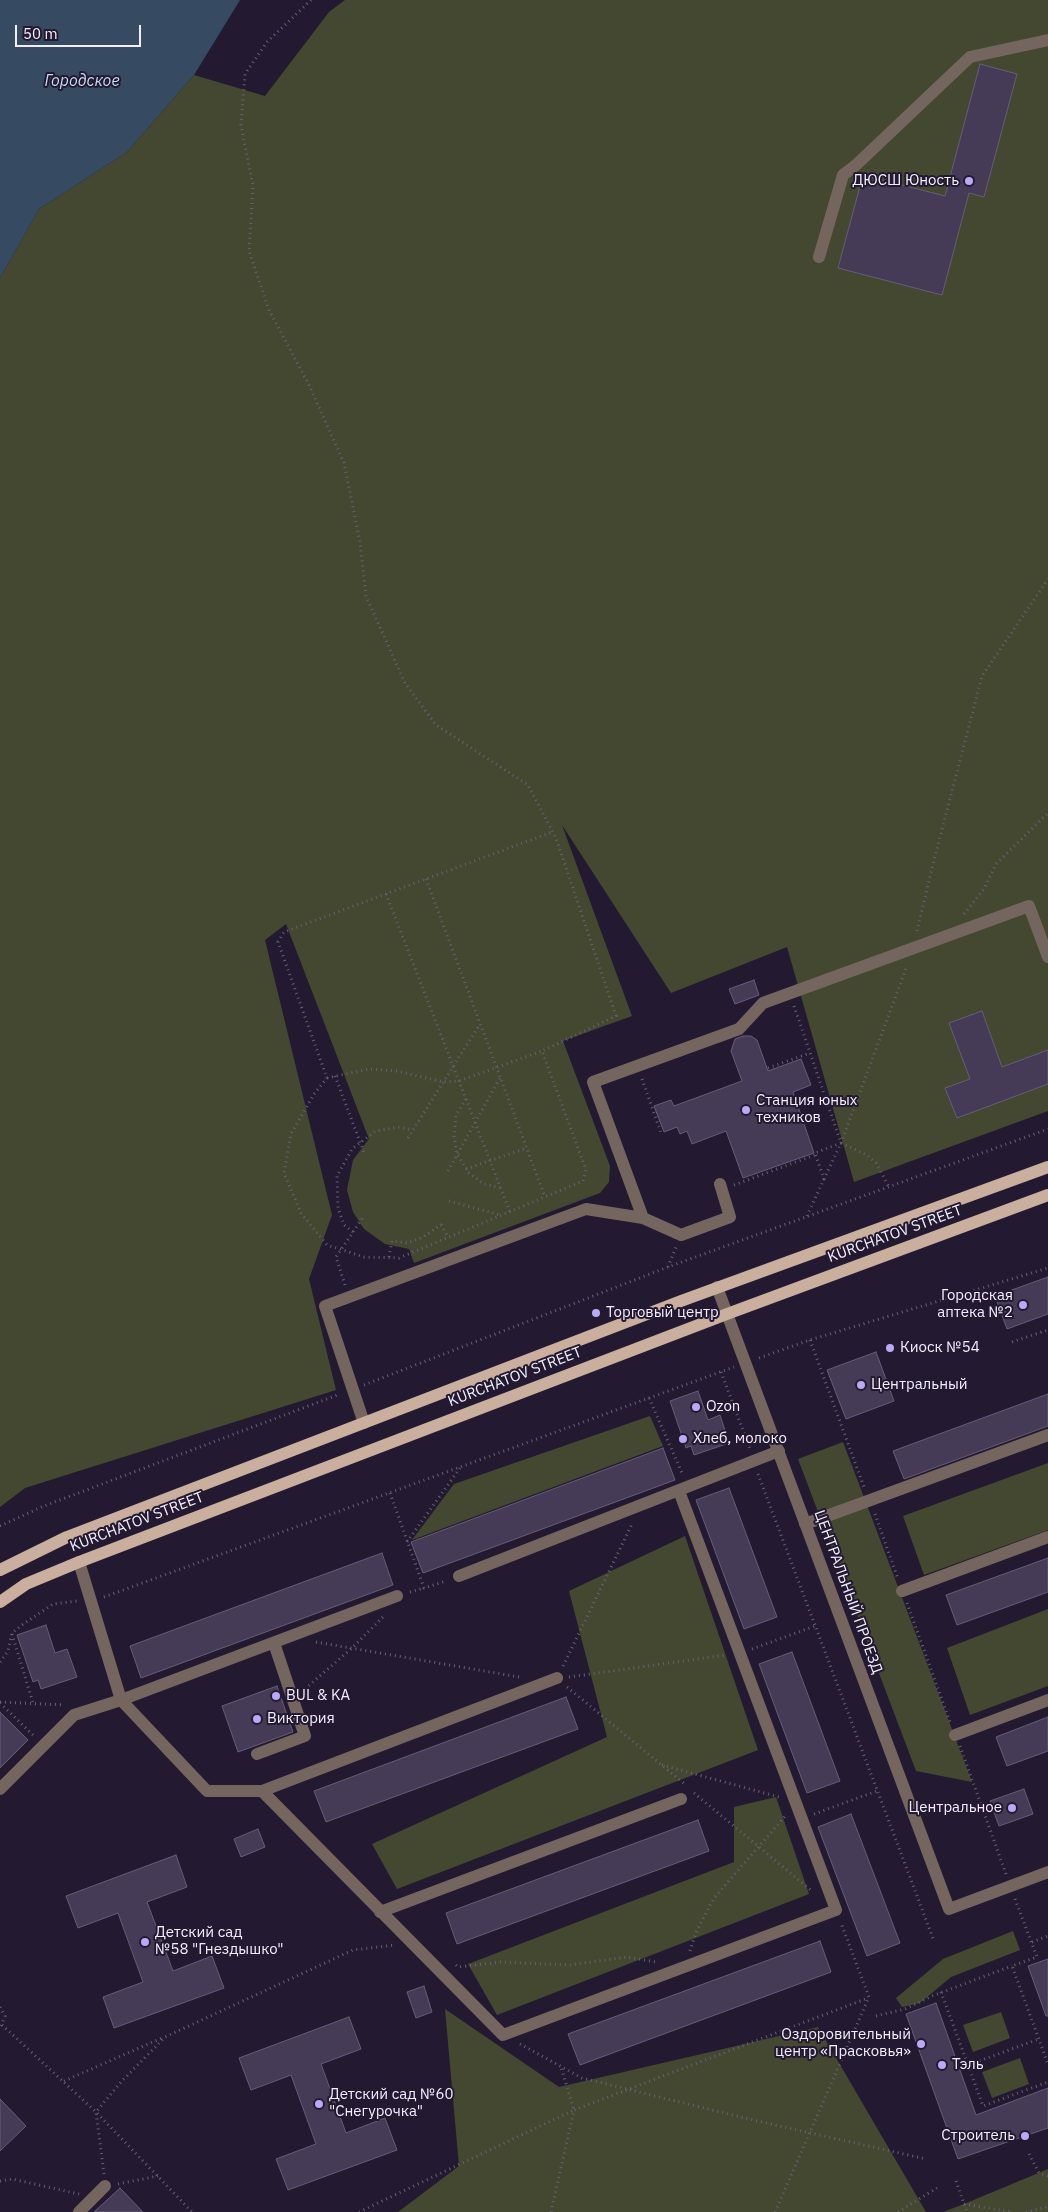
<!DOCTYPE html>
<meta charset="utf-8">
<style>
body{margin:0}
#map{position:relative;width:1048px;height:2212px;overflow:hidden;background:#231a31;font-family:"IBM Plex Sans",sans-serif}
canvas{display:block}
.scale{position:absolute;left:15px;top:25px;width:126px;height:22px;box-sizing:border-box;border:2px solid #f3eefd;border-top:0;padding-left:6px;font-size:15px;line-height:18px;white-space:nowrap;color:#f3eefd;-webkit-text-stroke:4px #231a31;paint-order:stroke}
</style>
<div id="map">
<canvas width="1048" height="2212"></canvas>
<div class="scale">50 m</div>
</div>
<script>
const ctx = document.querySelector('canvas').getContext('2d');
ctx.lineJoin = 'round';
function fill(path, color) {
  ctx.fillStyle = color;
  ctx.fill(path, 'evenodd');
}
function poly(rows) {
  const path = new Path2D();
  for (const r of rows) {
    path.moveTo(r[0], r[1]);
    for (let i = 2; i < r.length; i += 2) path.lineTo(r[i], r[i + 1]);
  }
  return path;
}
function stroke(path, color, width, dash) {
  ctx.strokeStyle = color;
  ctx.lineWidth = width;
  ctx.lineCap = dash ? 'butt' : 'round';
  ctx.setLineDash(dash || []);
  ctx.stroke(path);
}
function write(font, color, halo, rows, align = 'center') {
  ctx.font = font + ' "IBM Plex Sans",sans-serif';
  ctx.lineWidth = 4;
  ctx.setLineDash([]);
  ctx.textBaseline = 'middle';
  ctx.strokeStyle = halo;
  ctx.fillStyle = color;
  for (const [text, x, y, turn = 0] of rows) {
    ctx.save();
    ctx.translate(x, y);
    ctx.rotate((+turn || 0) * Math.PI / 180);
    ctx.textAlign = isNaN(turn) ? turn : align;
    if (halo) ctx.strokeText(text, 0, 0);
    ctx.fillText(text, 0, 0);
    ctx.restore();
  }
}
const green = poly([
 [345,0,1048,0,1048,1111,854,1182,787,947,671,993,562,825,632,1016,563,1041,610,1166,609,1182,600,1193,414,1263,409,1249,385,1244,364,1229,353,1212,347,1190,353,1160,369,1139,286,924,265,940,332,1215,309,1279,336,1390,25,1488,0,1507,0,278,39,209,127,152,194,75,265,96,329,12],
 [650,1416,663,1446,412,1540,454,1484],
 [843,1442,972,1782,916,1771,798,1459],
 [1048,1463,1048,1530,924,1575,903,1516],
 [685,1536,758,1750,397,1889,372,1844,607,1737,569,1591],
 [1048,1609,1048,1686,970,1715,947,1648],
 [776,1797,809,1894,497,2015,468,1964,734,1862,734,1807],
 [1013,1931,1020,1950,951,1977,920,2003,902,2007,896,1998,943,1959],
 [445,2009,559,2087,818,2027,926,2212,398,2212,459,2166],
 [1001,2012,1010,2038,973,2052,963,2025],
 [1020,2058,1029,2084,992,2098,982,2072],
 [1048,2169,1048,2212,943,2212,964,2204]
]);
const water = poly([
 [0,0,240,0,194,75,127,152,39,209,0,278]
]);
const building = poly([
 [980,64,1017,74,984,197,969,193,942,295,838,268,863,175,945,196,980,64],
 [754,980,759,995,735,1004,729,989,754,980],
 [982,1011,1002,1067,1048,1050,1048,1084,957,1118,945,1088,970,1079,949,1023,982,1011],
 [743,1036,751,1036,757,1040,768,1071,801,1059,811,1085,793,1092,814,1153,743,1178,726,1131,692,1144,687,1131,680,1134,677,1127,664,1132,654,1106,671,1100,674,1106,742,1081,731,1051,735,1039,743,1036],
 [1048,1277,1048,1314,1007,1329,995,1296,1048,1277],
 [876,1352,894,1401,846,1419,827,1370,876,1352],
 [698,1391,708,1420,720,1415,729,1443,694,1455,691,1446,686,1448,670,1401,698,1391],
 [1048,1394,1048,1426,904,1479,893,1451,1048,1394],
 [663,1448,675,1480,423,1573,411,1542,663,1448],
 [729,1488,777,1617,744,1629,696,1500,729,1488],
 [382,1553,393,1585,141,1678,130,1646,382,1553],
 [1048,1558,1048,1592,957,1625,946,1595,1048,1558],
 [46,1625,55,1653,67,1649,77,1677,41,1689,38,1680,33,1682,17,1635,46,1625],
 [792,1652,840,1781,807,1793,759,1664,792,1652],
 [277,1686,293,1732,238,1752,222,1706,277,1686],
 [566,1697,578,1729,326,1822,314,1791,566,1697],
 [0,1712,28,1740,0,1768,0,1712],
 [1048,1717,1048,1751,1007,1766,996,1737,1048,1717],
 [1024,1789,1033,1814,999,1826,990,1801,1024,1789],
 [851,1814,900,1943,867,1956,818,1827,851,1814],
 [698,1820,709,1851,457,1944,446,1913,698,1820],
 [258,1829,265,1847,241,1857,234,1839,258,1829],
 [176,1855,187,1887,147,1902,173,1971,212,1956,224,1988,114,2028,103,1997,143,1982,118,1913,78,1928,66,1896,176,1855],
 [820,1941,831,1972,580,2065,568,2034,820,1941],
 [1048,1959,1048,2016,1046,2016,1028,1966,1048,1959],
 [424,1986,432,2012,416,2018,407,1992,424,1986],
 [936,2003,976,2115,1048,2088,1048,2128,958,2159,906,2014,936,2003],
 [349,2017,361,2049,321,2064,346,2133,385,2118,397,2150,288,2190,276,2159,316,2144,291,2075,251,2090,239,2058,349,2017],
 [0,2099,26,2126,0,2151,0,2099],
 [120,2188,143,2212,94,2212,120,2188]
]);
const path = poly([
 [311,0,267,42,245,74,241,125,253,186,249,251,269,310,308,383,344,463,360,542,366,596,405,683,436,725,528,785,556,838,616,1016,542,1051,586,1170,583,1181,399,1258,364,1257,327,1245,301,1213,284,1173,291,1134,314,1094,327,1078,278,942,284,932,552,832],
 [426,879,545,1197],
 [386,894,510,1212],
 [964,914,984,889,996,864,1048,813],
 [917,931,932,868,982,676,1048,579],
 [794,1006,841,1143,867,1155,876,1163,889,1187],
 [768,1068,810,1053],
 [335,1076,365,1155],
 [327,1078,369,1069,397,1071,443,1082,459,1081,542,1051],
 [642,1079,661,1133],
 [466,1099,456,1115,454,1136,457,1154,469,1173,484,1184,501,1188],
 [408,1138,480,1024],
 [841,1143,815,1153,824,1179,841,1143,907,966],
 [466,1169,527,1148],
 [448,1171,500,1078],
 [734,1185,815,1155],
 [449,1201,500,1215],
 [807,1216,824,1179],
 [353,1232,344,1225,338,1208,337,1176,352,1149,376,1131,400,1127,413,1130],
 [389,1257,392,1241,407,1243,423,1237,441,1225,448,1237],
 [668,1267,676,1247],
 [345,1285,336,1257,364,1216],
 [810,1340,864,1487],
 [1012,1342,1048,1330],
 [759,1358,810,1340,1048,1268],
 [721,1372,750,1449],
 [364,1385,668,1267,1048,1129],
 [649,1398,682,1473],
 [758,1474,934,1941],
 [390,1493,424,1588,446,1581],
 [875,1514,898,1579],
 [0,1526,44,1506,340,1394],
 [407,1542,460,1468],
 [410,1592,424,1588],
 [104,1597,734,1367],
 [907,1603,950,1722],
 [12,1634,33,1703],
 [316,1642,519,1677],
 [752,1649,815,1626],
 [0,1662,8,1651,12,1633,22,1625,53,1604,77,1601],
 [563,1666,632,1524],
 [569,1677,726,1655],
 [567,1687,686,1785],
 [305,1689,352,1648,383,1617],
 [0,1702,64,1705],
 [0,1703,34,1736],
 [960,1746,1006,1874],
 [662,1765,779,1797],
 [694,1793,812,1891],
 [814,1814,877,1791],
 [1015,1899,1037,1957,1012,1966,1048,2064],
 [1032,1942,1048,1936],
 [690,1951,696,1932,714,1898,787,1814],
 [456,1965,458,1967,501,1962,569,1965,627,1957,656,1962],
 [941,1992,968,2065,1039,2039],
 [0,2007,5,2016,0,2029],
 [876,2016,905,2009,932,1996,1012,1966],
 [2,2025,96,2112,192,2212],
 [520,2044,582,2078,753,2120,926,2159],
 [968,2065,983,2106,1048,2082],
 [64,2081,162,2038],
 [1029,2154,1039,2173,1048,2176],
 [104,2174,96,2112,121,2082,165,2037,353,1950,395,1945],
 [0,2181,12,2179,79,2194],
 [956,2181,967,2212],
 [118,2184,158,2176],
 [964,2204,1011,2212],
 [359,2212,574,2110,561,2067],
 [551,2212,574,2110,868,1998],
 [775,2212,869,1997,841,1923],
 [898,2212,937,2188],
 [1026,2212,1048,2207]
]);
const minor = poly([
 [819,257,843,175,856,165,970,57,1048,40],
 [643,1218,593,1082,739,1029,763,1003,1029,906,1048,957],
 [717,1287,949,1909,1048,1872],
 [364,1423,325,1306,586,1209,643,1218,681,1235,730,1217,720,1184],
 [805,1524,1048,1435],
 [79,1562,121,1700,397,1596],
 [459,1576,779,1451],
 [902,1591,1048,1537],
 [955,1735,1048,1700],
 [257,1754,305,1736,274,1643],
 [0,1789,74,1715,121,1700,207,1791,262,1791,503,2035,836,1910,679,1491],
 [262,1791,557,1678],
 [380,1912,681,1799],
 [79,2212,105,2186]
]);
const major = poly([
 [0,1570,67,1537,681,1301,1048,1167],
 [0,1602,26,1584,79,1562,727,1314,1048,1195]
]);
const markers = [
 [969,181,5,"#baaaf6"],
 [746,1110,5,"#baaaf6"],
 [1023,1305,5,"#baaaf6"],
 [596,1313,5,"#baaaf6"],
 [890,1348,5,"#baaaf6"],
 [861,1385,5,"#baaaf6"],
 [696,1407,5,"#baaaf6"],
 [683,1439,5,"#baaaf6"],
 [276,1696,5,"#baaaf6"],
 [257,1719,5,"#baaaf6"],
 [1012,1808,5,"#baaaf6"],
 [145,1942,5,"#baaaf6"],
 [921,2044,5,"#baaaf6"],
 [942,2065,5,"#baaaf6"],
 [319,2104,5,"#baaaf6"],
 [1025,2136,5,"#baaaf6"]
];
const poiNames = [
 ["ДЮСШ Юность",959,181,"right"],
 ["Станция юных",756,1101],
 ["техников",756,1118],
 ["Городская",1013,1296,"right"],
 ["аптека №2",1013,1313,"right"],
 ["Торговый центр",606,1313],
 ["Киоск №54",900,1348],
 ["Центральный",871,1385],
 ["Ozon",706,1407],
 ["Хлеб, молоко",693,1439],
 ["BUL & KA",286,1696],
 ["Виктория",267,1719],
 ["Центральное",1002,1808,"right"],
 ["Детский сад",155,1933],
 ["№58 \"Гнездышко\"",155,1950],
 ["Оздоровительный",911,2035,"right"],
 ["центр «Прасковья»",911,2052,"right"],
 ["Тэль",952,2065],
 ["Детский сад №60",329,2095],
 ["\"Снегурочка\"",329,2112],
 ["Строитель",1015,2136,"right"]
];
const streetNames = [
 ["KURCHATOV STREET",895,1234,-20],
 ["KURCHATOV STREET",515,1377,-21],
 ["KURCHATOV STREET",137,1522,-21],
 ["ЦЕНТРАЛЬНЫЙ ПРОЕЗД",848,1592,70]
];
const waterNames = [
 ["Городское",82,81]
];
fill(green, '#444830');
fill(water, '#364a62');
fill(building, '#453b56');
stroke(building, '#665d78', 1);
stroke(path, '#676074', 3, [1, 4]);
stroke(minor, '#74665e', 12);
stroke(major, '#caaf9e', 12);
for (const [x, y, r, color] of markers) {
  const dot = new Path2D();
  dot.arc(x, y, r, 0, 2 * Math.PI);
  ctx.fillStyle = color;
  ctx.fill(dot);
  stroke(dot, '#231a31', 2);
}
write('15px', '#f3eefd', '#231a31', poiNames, 'left');
write('15px', '#f3eefd', '#231a31', streetNames);
write('italic 16px', '#c2daf5', '#231a31', waterNames);
</script>
